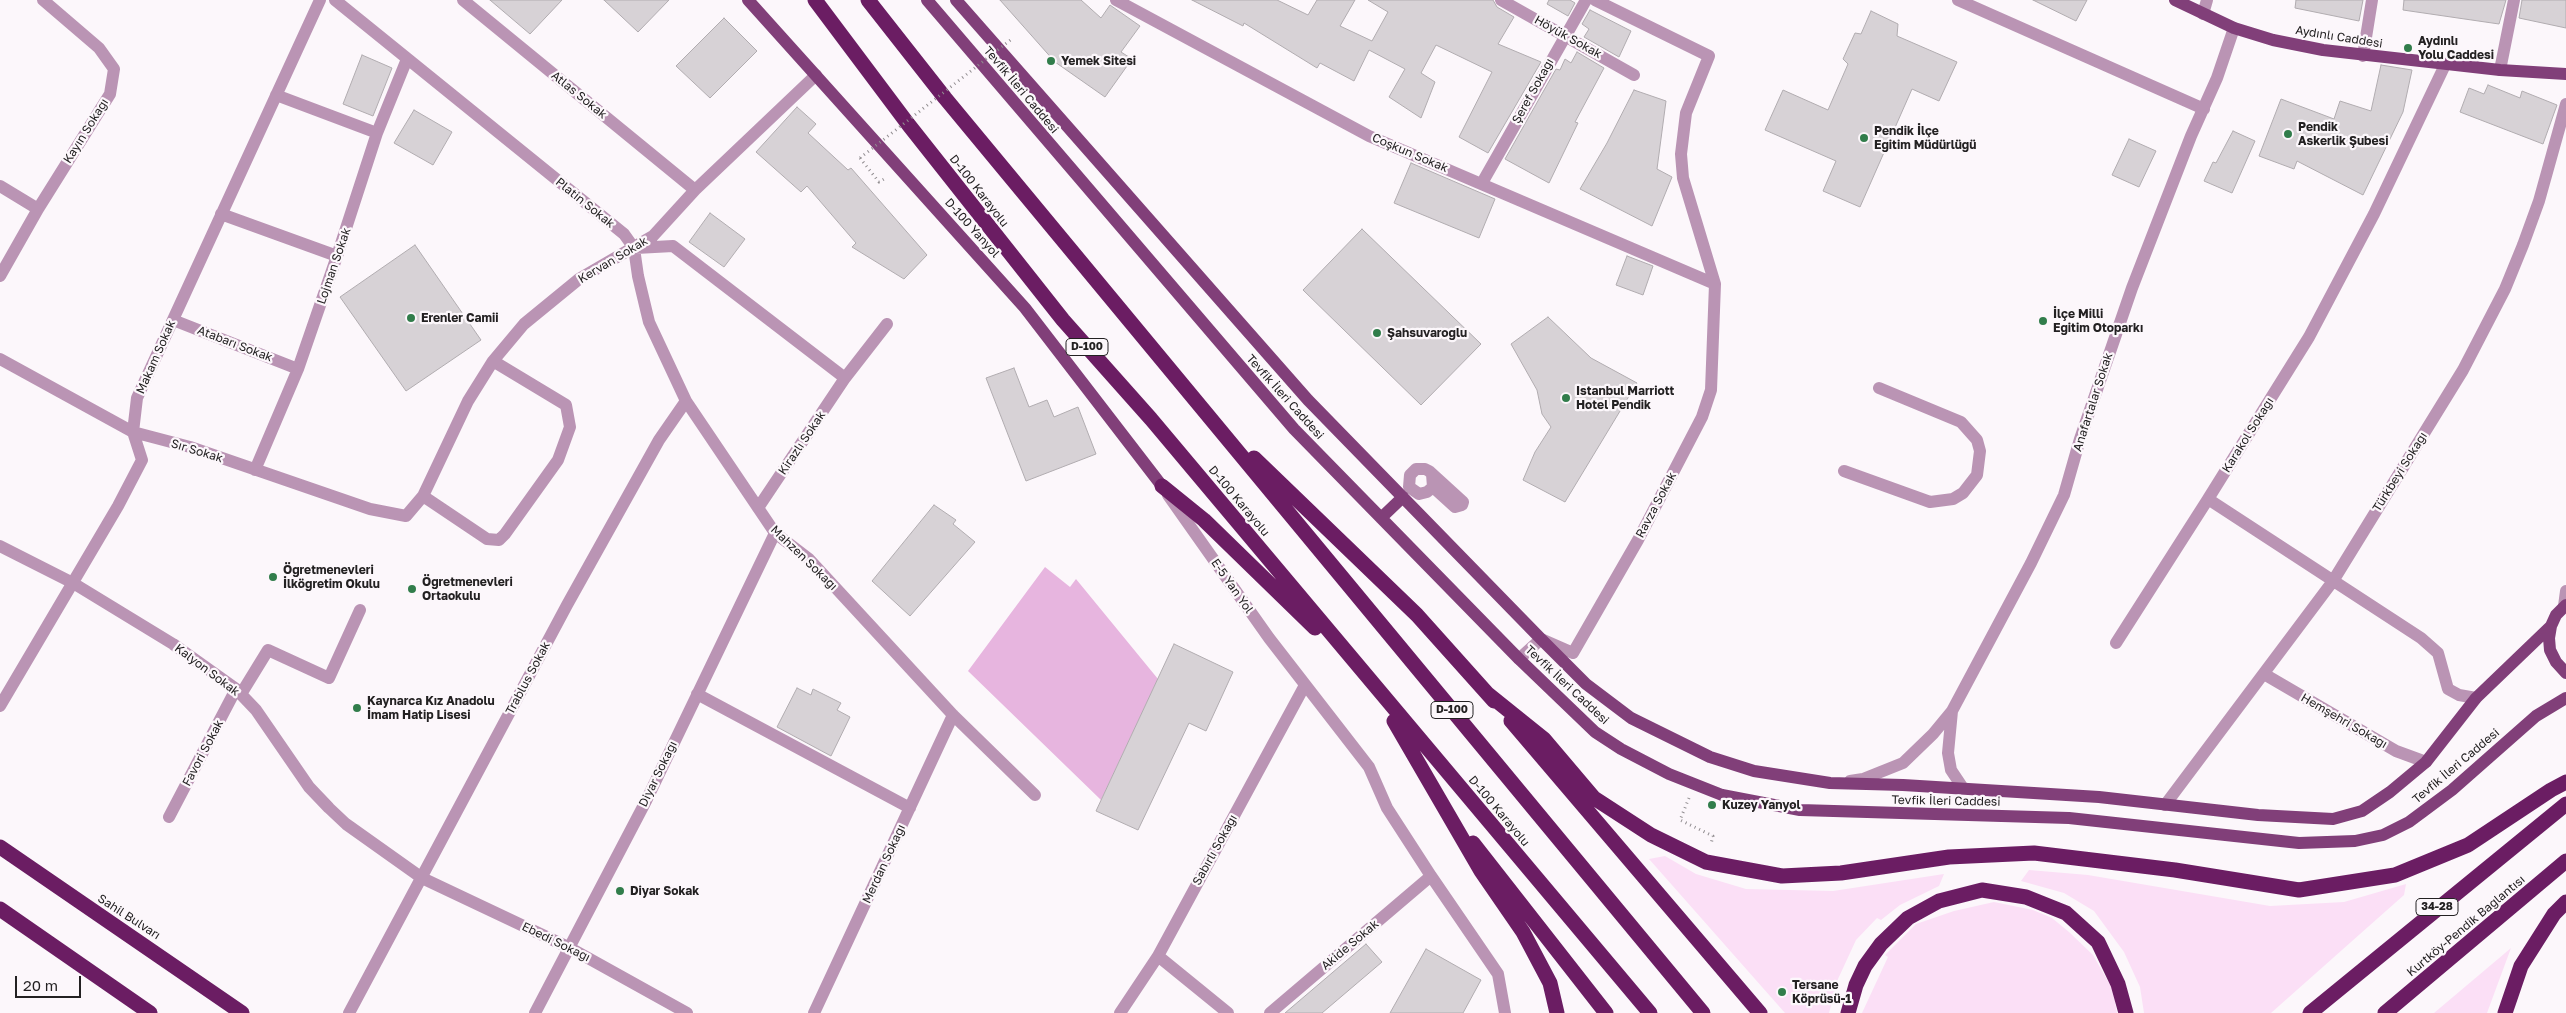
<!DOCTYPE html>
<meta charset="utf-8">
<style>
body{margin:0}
#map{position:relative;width:2566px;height:1013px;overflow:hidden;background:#fcf7fb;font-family:"Golos Text",sans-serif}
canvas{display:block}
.scale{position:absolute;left:15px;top:976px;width:66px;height:22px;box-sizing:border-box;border:2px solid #232122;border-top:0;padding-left:6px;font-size:15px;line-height:18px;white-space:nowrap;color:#232122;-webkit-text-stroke:4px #fcf7fb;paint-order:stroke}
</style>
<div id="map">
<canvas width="2566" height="1013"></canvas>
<div class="scale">20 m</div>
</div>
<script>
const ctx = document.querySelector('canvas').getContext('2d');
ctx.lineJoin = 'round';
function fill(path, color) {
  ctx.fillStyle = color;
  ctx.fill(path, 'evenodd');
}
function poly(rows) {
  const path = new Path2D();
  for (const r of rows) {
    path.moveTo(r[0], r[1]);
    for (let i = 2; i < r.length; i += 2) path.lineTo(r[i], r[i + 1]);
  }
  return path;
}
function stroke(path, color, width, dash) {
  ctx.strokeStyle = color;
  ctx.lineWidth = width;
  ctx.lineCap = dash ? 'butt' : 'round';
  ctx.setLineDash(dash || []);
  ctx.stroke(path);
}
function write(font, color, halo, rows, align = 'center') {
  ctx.font = font + ' "Golos Text",sans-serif';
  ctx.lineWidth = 4.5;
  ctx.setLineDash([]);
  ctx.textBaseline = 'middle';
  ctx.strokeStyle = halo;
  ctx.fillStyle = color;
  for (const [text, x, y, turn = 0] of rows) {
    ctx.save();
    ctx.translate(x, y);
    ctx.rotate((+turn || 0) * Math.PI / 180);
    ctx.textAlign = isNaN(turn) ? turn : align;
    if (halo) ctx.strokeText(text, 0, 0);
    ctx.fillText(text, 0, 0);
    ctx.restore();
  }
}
const green = poly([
 [1665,856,1696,874,1746,889,1833,891,1944,874,1939,886,1900,905,1881,920,1877,918,1856,940,1838,979,1829,1013,1785,1013,1649,859],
 [2029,870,2088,875,2270,906,2344,902,2406,884,2404,895,2271,1013,2144,1013,2140,987,2124,952,2094,911,2064,893,2021,881],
 [1994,902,2033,910,2052,918,2069,932,2093,955,2113,990,2117,1013,1862,1013,1888,957,1885,955,1916,924,1954,911],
 [2511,948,2487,1013,2434,1013]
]);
const water = poly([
 [1045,567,1070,587,1076,579,1158,679,1101,800,968,671]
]);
const building = poly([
 [490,0,562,0,530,34,490,0],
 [604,0,669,0,638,32,604,0],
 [1000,0,1081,0,1101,18,1110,5,1140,26,1121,52,1132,59,1105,97,1055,62,1000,0],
 [1192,0,1277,0,1308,15,1317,0,1355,0,1340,26,1372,41,1388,12,1368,0,1493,0,1497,7,1514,17,1498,44,1541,62,1488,153,1459,137,1492,72,1436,45,1421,73,1435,82,1421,118,1389,97,1405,69,1369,50,1354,81,1320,63,1317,68,1244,23,1243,26,1192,0],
 [1549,0,1570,0,1575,3,1568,16,1547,4,1549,0],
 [2033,0,2087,0,2076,21,2033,0],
 [2296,0,2363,0,2359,21,2295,8,2296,0],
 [2404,0,2506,0,2499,24,2403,10,2404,0],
 [2522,0,2566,0,2566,28,2519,18,2522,0],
 [1590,10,1631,31,1619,57,1584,37,1589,29,1582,24,1590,10],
 [1871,11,1898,24,1897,36,1957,62,1939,101,1912,89,1860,207,1823,191,1836,161,1765,130,1783,90,1828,110,1848,64,1843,59,1855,33,1861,34,1871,11],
 [724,18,757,51,710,98,676,66,724,18],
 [1577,52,1604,68,1575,122,1578,123,1549,183,1505,159,1556,69,1560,70,1565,59,1571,63,1577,52],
 [362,55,392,68,373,116,343,104,362,55],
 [2381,65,2412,70,2403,112,2363,195,2297,161,2294,169,2259,156,2281,99,2334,119,2340,101,2371,111,2381,65],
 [2488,85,2520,98,2522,91,2557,105,2543,144,2460,112,2469,88,2484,94,2488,85],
 [1634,90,1666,101,1657,169,1672,177,1652,226,1580,189,1607,143,1634,90],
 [797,107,816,124,808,133,848,170,851,168,927,255,904,279,852,247,856,243,807,186,801,192,756,152,797,107],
 [414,110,452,132,433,165,394,143,414,110],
 [2233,131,2255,141,2232,193,2204,181,2213,162,2216,163,2233,131],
 [2129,139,2156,151,2139,187,2112,175,2129,139],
 [1411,163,1495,199,1479,238,1394,203,1411,163],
 [710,213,745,239,724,267,689,242,710,213],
 [1362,229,1481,344,1421,405,1303,290,1362,229],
 [415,245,481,340,406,391,340,297,415,245],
 [1627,256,1653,266,1643,295,1616,285,1627,256],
 [1548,317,1591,358,1637,383,1565,502,1523,480,1535,452,1551,427,1542,414,1537,390,1511,344,1548,317],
 [1014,368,1029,407,1047,400,1054,417,1078,407,1096,454,1026,481,986,378,1014,368],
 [934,505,956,520,953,524,975,542,910,616,872,581,934,505],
 [1174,644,1233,672,1206,731,1189,723,1138,830,1096,811,1174,644],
 [797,688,811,695,813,689,841,703,837,710,850,717,831,756,777,727,797,688],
 [1366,944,1382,962,1322,1013,1285,1013,1366,944],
 [1426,949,1481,980,1463,1013,1390,1013,1426,949]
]);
const path = poly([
 [860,158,879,182,886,178],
 [1689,798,1680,820,1713,836,1711,844]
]);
const minor = poly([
 [335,0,624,234,634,248,638,276,649,322,686,401,775,533,809,559,953,715,1035,795],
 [463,0,695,190],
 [1116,0,1369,136,1715,284],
 [1501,0,1634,75],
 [1958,0,2204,109],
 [2203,14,2207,0],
 [2363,56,2372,0],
 [2445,65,2374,214,2309,337,2208,499,2421,638,2438,653,2448,689,2459,695,2476,698],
 [2500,70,2514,0],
 [276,95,377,133],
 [1482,183,1586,0],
 [0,186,38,209],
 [221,214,337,256],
 [636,248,673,246,845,378],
 [0,276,38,209,110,94,114,69,99,48,43,0],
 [173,320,298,369],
 [0,359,133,432,190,447,370,509,406,516,423,496,468,401,493,361,524,324,579,279,653,236,695,190,816,75],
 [255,470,298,369,337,256,377,133,407,59],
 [1844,471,1930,502,1953,499,1963,493,1977,475,1980,451,1977,440,1961,422,1879,388],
 [1432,474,1433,487,1427,492,1419,494,1409,487,1410,475,1416,469,1425,469,1429,471,1463,502,1462,505,1455,507,1433,487],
 [1168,495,1269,638,1369,767,1387,808,1431,876,1498,974,1505,1013],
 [423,496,487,539,499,540,505,534,558,460,570,427,566,405,493,361],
 [758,508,845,378,887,324],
 [0,546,73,583,173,644,236,689,256,710,309,787,329,808,346,824,422,878,570,948,687,1013],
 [2564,606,2566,591],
 [2116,643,2208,499],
 [1519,659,1541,639,1573,653,1638,540,1702,417,1711,390,1715,284,1683,178,1681,154,1686,113,1709,56,1595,0],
 [2264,674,2396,751,2426,762],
 [241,694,268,650,329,678,360,610],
 [697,694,910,808],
 [0,706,118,506,142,460,133,432,137,398,320,0],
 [1952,711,1948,753,1951,770,1963,788],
 [1850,781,1863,779,1903,763,1933,734,1952,711,2031,563,2064,495,2080,439,2132,288,2191,136,2217,78,2234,28],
 [2165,805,2333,581,2463,370,2505,289,2523,245,2539,201,2566,104],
 [169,817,236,689],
 [1158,956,1228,1013],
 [349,1013,567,605,659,440,686,401],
 [535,1013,646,801,775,533],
 [814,1013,953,715],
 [1120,1013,1158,956,1305,685],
 [1270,1013,1431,876]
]);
const major = poly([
 [748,0,1025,308,1162,486],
 [927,0,1294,429,1519,659,1595,732,1621,749,1669,774,1722,795,1800,810,2069,818,2299,843,2355,841,2383,835,2409,822,2452,790,2536,716,2566,698],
 [956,0,1308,400,1541,639,1586,684,1631,718,1710,757,1754,771,1830,783,1903,785,2099,797,2258,815,2333,819,2362,811,2390,792,2426,762,2476,698,2551,626],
 [2175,0,2234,28,2273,40,2323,50,2500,70,2566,74],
 [1381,518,1403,497],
 [2566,605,2556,615,2551,626,2549,638,2550,650,2556,662,2566,673]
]);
const highway = poly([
 [815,0,908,124,1063,320,1151,419,1650,1013],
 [868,0,945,98,1703,1013],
 [1254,458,1417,615,1494,701],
 [1162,486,1204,520,1315,628],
 [1488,694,1544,739,1594,798,1651,835,1706,862,1782,876,1841,873,1949,857,2034,853,2175,870,2299,890,2395,875,2468,845,2551,790,2566,782],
 [1394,721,1481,871,1523,932,1550,983,1557,1013],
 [1511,721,1760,1013],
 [1473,843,1606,1013],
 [0,847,242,1013],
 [0,909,150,1013],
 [1848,1013,1856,985,1865,966,1881,944,1908,918,1939,901,1982,890,2026,897,2066,913,2098,942,2118,984,2126,1013],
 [2310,1013,2566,804],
 [2385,1013,2566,861],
 [2505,1013,2521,966,2554,914,2566,902]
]);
const pathBridge = poly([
 [860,158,1013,38]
]);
const markers = [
 [2408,48,5,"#317d4b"],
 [1051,61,5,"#317d4b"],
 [2288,134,5,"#317d4b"],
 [1864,138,5,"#317d4b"],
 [411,318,5,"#317d4b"],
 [2043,321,5,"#317d4b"],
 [1377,333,5,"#317d4b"],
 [1566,398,5,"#317d4b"],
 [273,577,5,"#317d4b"],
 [412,589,5,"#317d4b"],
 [357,708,5,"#317d4b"],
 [1712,805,5,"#317d4b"],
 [620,891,5,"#317d4b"],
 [1782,992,5,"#317d4b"]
];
const shields = [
 [1087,347,42],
 [1452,710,42],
 [2437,907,42]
];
const shieldNames = [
 ["D-100",1087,347],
 ["D-100",1452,710],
 ["34-28",2437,907]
];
const streetNames = [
 ["Höyük Sokak",1568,37,29],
 ["Aydınlı Caddesi",2339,37,9],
 ["Tevfik İleri Caddesi",1021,90,50],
 ["Şeref Sokağı",1533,91,-61],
 ["Atlas Sokak",579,95,39],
 ["Kayın Sokağı",86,131,-58],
 ["Coşkun Sokak",1410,153,23],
 ["D-100 Karayolu",979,191,52],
 ["Platin Sokak",585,203,39],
 ["D-100 Yanyol",972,228,48],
 ["Kervan Sokak",613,260,-31],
 ["Lojman Sokak",334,266,-71],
 ["Atabarı Sokak",235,344,21],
 ["Makam Sokak",156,357,-66],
 ["Tevfik İleri Caddesi",1285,397,48],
 ["Anafartalar Sokak",2093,402,-72],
 ["Karakol Sokağı",2248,435,-58],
 ["Kirazlı Sokak",802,443,-56],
 ["Sır Sokak",197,451,17],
 ["Türkbeyi Sokağı",2400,472,-58],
 ["D-100 Karayolu",1239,501,50],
 ["Ravza Sokak",1656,505,-62],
 ["Mahzen Sokağı",804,558,44],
 ["E-5 Yan Yol",1232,586,55],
 ["Kalyon Sokak",207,670,37],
 ["Trablus Sokak",528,678,-62],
 ["Tevfik İleri Caddesi",1567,685,43],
 ["Hemşehri Sokağı",2344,721,30],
 ["Favori Sokak",203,753,-62],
 ["Tevfik İleri Caddesi",2456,766,-40],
 ["Diyar Sokağı",658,774,-64],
 ["Tevfik İleri Caddesi",1946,801,1],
 ["D-100 Karayolu",1499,811,50],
 ["Sabırlı Sokağı",1215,850,-61],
 ["Merdan Sokağı",884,864,-65],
 ["Sahil Bulvarı",129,917,33],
 ["Kurtköy-Pendik Bağlantısı",2466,926,-40],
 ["Ebedi Sokağı",556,942,26],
 ["Akide Sokak",1350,945,-40]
];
const poiNames = [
 ["Aydınlı",2418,41],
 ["Yolu Caddesi",2418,55],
 ["Yemek Sitesi",1061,61],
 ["Pendik",2298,127],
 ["Askerlik Şubesi",2298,141],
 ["Pendik İlçe",1874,131],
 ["Eğitim Müdürlüğü",1874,145],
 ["İlçe Milli",2053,314],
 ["Eğitim Otoparkı",2053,328],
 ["Erenler Camii",421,318],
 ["Şahsuvaroğlu",1387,333],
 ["Istanbul Marriott",1576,391],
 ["Hotel Pendik",1576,405],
 ["Öğretmenevleri",283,570],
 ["İlköğretim Okulu",283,584],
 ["Öğretmenevleri",422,582],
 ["Ortaokulu",422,596],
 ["Kaynarca Kız Anadolu",367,701],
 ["İmam Hatip Lisesi",367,715],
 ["Kuzey Yanyol",1722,805],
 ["Diyar Sokak",630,891],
 ["Tersane",1792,985],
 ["Köprüsü-1",1792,999]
];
fill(green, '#fbdff6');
fill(water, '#e7b5df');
fill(building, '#d7d2d6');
stroke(building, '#b1acb0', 1);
stroke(path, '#918d90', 3, [1, 4]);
stroke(minor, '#ba94b4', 12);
stroke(major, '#813f79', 12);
stroke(highway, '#6b1d63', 15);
stroke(pathBridge, '#918d90', 3, [1, 4]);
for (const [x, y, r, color] of markers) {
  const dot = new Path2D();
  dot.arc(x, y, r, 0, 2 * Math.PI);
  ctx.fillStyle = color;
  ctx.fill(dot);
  stroke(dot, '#fcf7fb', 2);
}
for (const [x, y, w] of shields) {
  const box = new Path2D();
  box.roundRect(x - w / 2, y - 8.5, w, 17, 4);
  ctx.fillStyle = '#fcf7fb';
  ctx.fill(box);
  stroke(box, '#232122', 1);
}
write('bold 11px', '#232122', null, shieldNames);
write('12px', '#232122', '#fcf7fb', streetNames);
write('bold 12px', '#232122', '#fcf7fb', poiNames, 'left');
</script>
